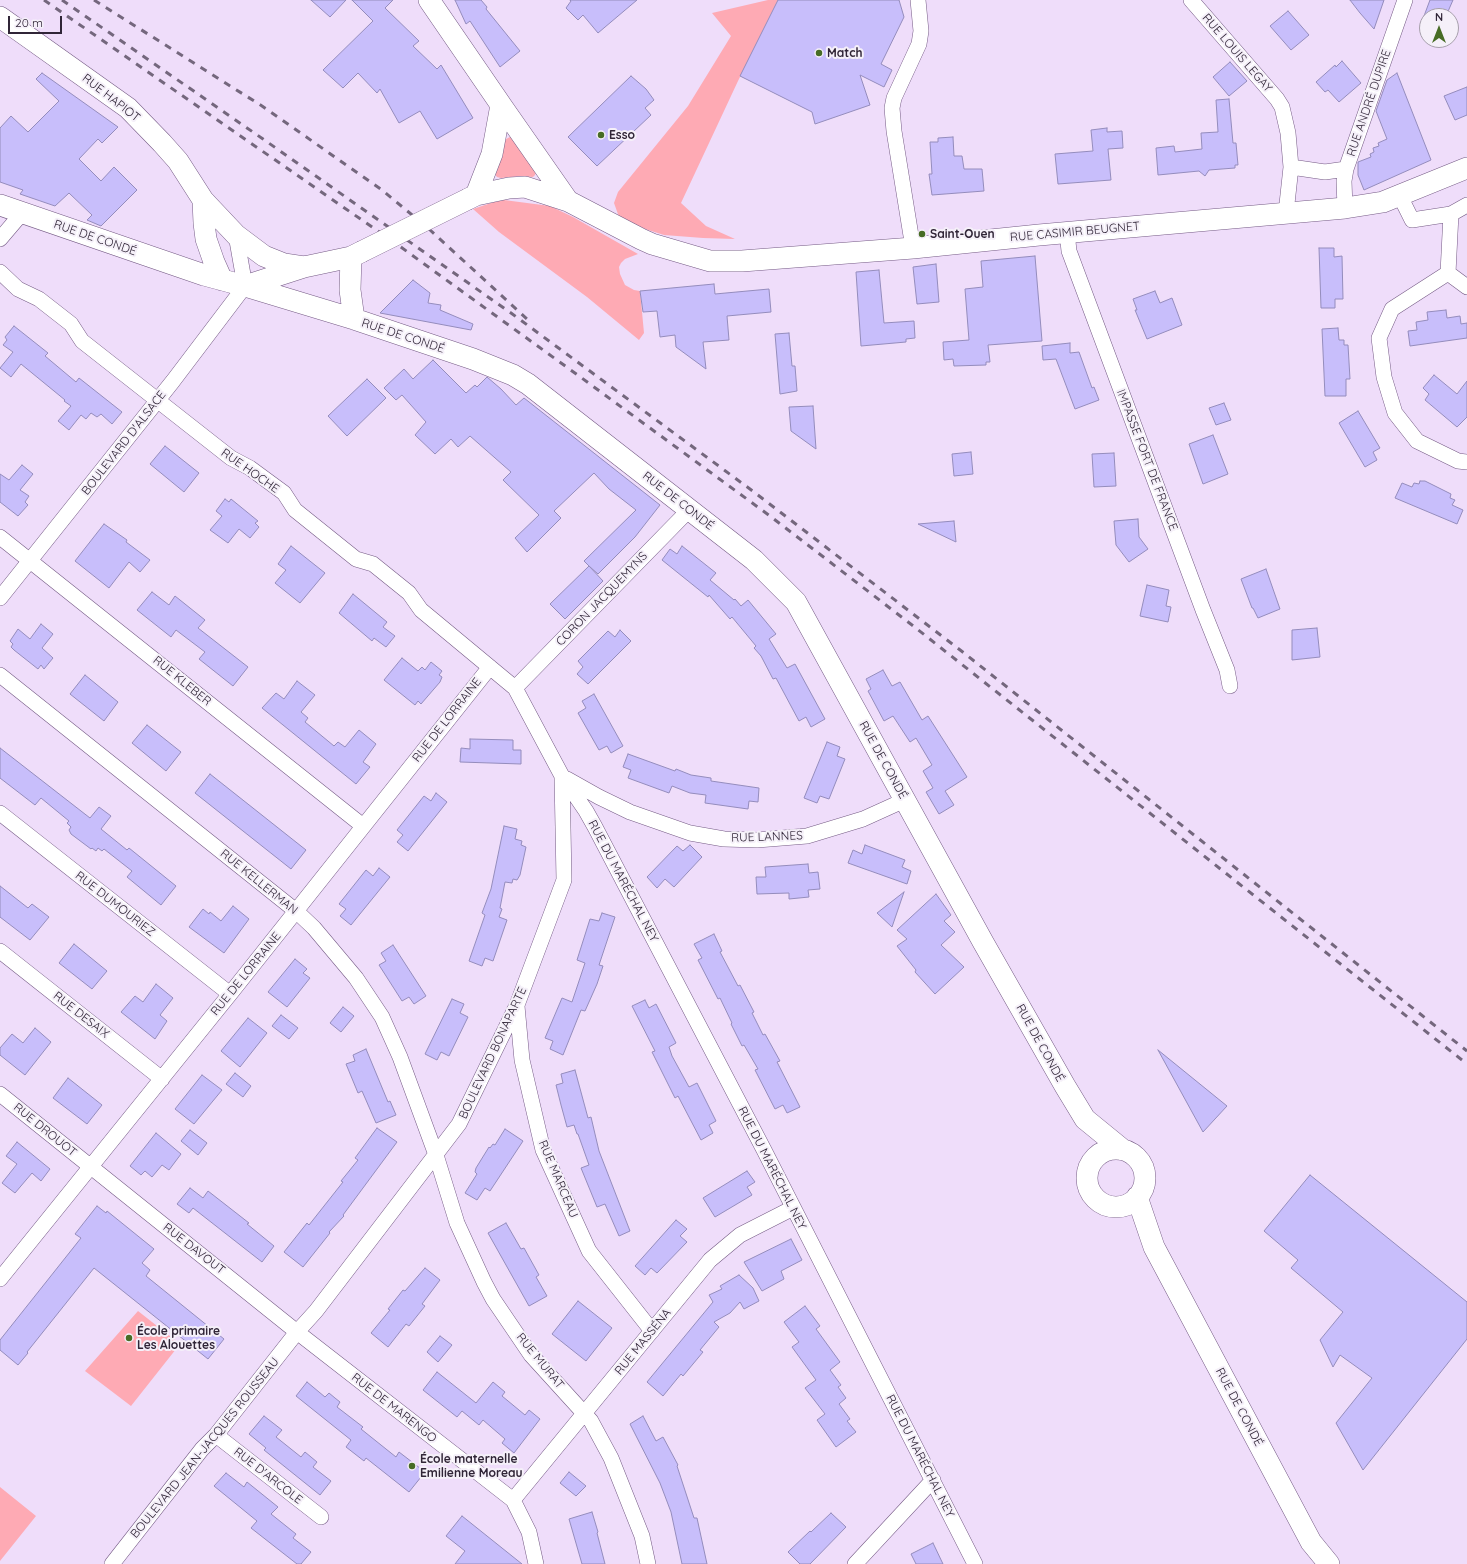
<!DOCTYPE html>
<meta charset="utf-8">
<style>
body{margin:0}
#map{position:relative;width:1467px;height:1564px;overflow:hidden;background:#efddfa;font-family:Quicksand,sans-serif}
canvas{display:block}
.north{position:absolute;left:1419px;top:8px;width:40px;height:40px;box-sizing:border-box;background:#f5f0f9;border:1px solid #a69fab;border-radius:50%;rotate:0deg;font-size:11px;font-weight:700;line-height:16px;text-align:center;color:#302537}
.north::after{content:'';display:block;margin:auto;width:14px;height:18px;background:#476c25;clip-path:polygon(50% 0,100% 100%,50% 72%,0 100%)}
.scale{position:absolute;left:8px;top:16px;width:54px;height:18px;box-sizing:border-box;border:2px solid #302537;border-top:0;padding-left:5px;font-size:12px;line-height:14px;white-space:nowrap;color:#302537;-webkit-text-stroke:3px #f5f0f9;paint-order:stroke}
</style>
<div id="map">
<canvas width="1467" height="1564"></canvas>
<div class="north">N</div>
<div class="scale">20 m</div>
</div>
<script>
const ctx = document.querySelector('canvas').getContext('2d');
ctx.lineJoin = 'round';
function fill(path, color) {
  ctx.fillStyle = color;
  ctx.fill(path, 'evenodd');
}
function poly(rows) {
  const path = new Path2D();
  for (const r of rows) {
    if (r.length === 3) {
      path.moveTo(r[0] + r[2], r[1]);
      path.arc(r[0], r[1], r[2], 0, 2 * Math.PI);
      continue;
    }
    path.moveTo(r[0], r[1]);
    for (let i = 2; i < r.length; i += 2) path.lineTo(r[i], r[i + 1]);
  }
  return path;
}
function stroke(path, color, width, dash) {
  ctx.strokeStyle = color;
  ctx.lineWidth = width;
  ctx.lineCap = dash ? 'butt' : 'round';
  ctx.setLineDash(dash || []);
  ctx.stroke(path);
}
function write(font, color, halo, rows, align = 'center') {
  ctx.font = font + ' Quicksand,sans-serif';
  ctx.lineWidth = 4;
  ctx.setLineDash([]);
  ctx.textBaseline = 'middle';
  ctx.strokeStyle = halo;
  ctx.fillStyle = color;
  for (const [text, x, y, turn = 0] of rows) {
    ctx.save();
    ctx.translate(x, y);
    ctx.rotate((+turn || 0) * Math.PI / 180);
    ctx.textAlign = isNaN(turn) ? turn : align;
    if (halo) ctx.strokeText(text, 0, 0);
    ctx.fillText(text, 0, 0);
    ctx.restore();
  }
}
const green = poly([
 [768,0,778,0,738,81,681,203,706,226,735,239,703,238,664,235,645,229,619,217,614,203,618,192,688,106,731,36,712,13],
 [510,137,513,137,536,172,535,175,533,177,520,176,501,178,497,177,494,173,503,146,506,139],
 [504,200,550,206,573,217,638,254,625,259,621,263,619,267,620,274,625,285,634,290,640,291,644,333,639,340,587,297,499,232,473,209,494,202],
 [138,1311,180,1344,131,1406,85,1371],
 [0,1487,36,1516,0,1561]
]);
const building = poly([
 [311,0,346,0,330,17,311,0],
 [352,0,393,0,385,8,419,41,413,46,437,69,441,65,473,118,437,139,420,111,399,123,380,89,377,93,358,73,343,88,323,70,373,21,352,0],
 [455,0,481,0,487,7,486,9,520,51,500,67,470,21,466,24,455,0],
 [570,0,637,0,598,33,583,15,578,20,566,8,571,1,570,0],
 [778,0,899,0,904,17,881,64,892,70,884,87,860,75,870,105,815,124,812,112,740,76,778,0],
 [1350,0,1384,0,1374,29,1360,13,1350,0],
 [1430,0,1453,0,1446,16,1424,16,1430,0],
 [1288,11,1309,35,1291,50,1270,26,1288,11],
 [1342,61,1361,83,1339,102,1328,90,1325,92,1316,82,1335,65,1336,67,1342,61],
 [1230,62,1247,81,1229,96,1213,77,1230,62],
 [42,73,118,127,102,143,98,139,79,159,101,181,114,167,137,190,101,226,87,220,92,215,69,193,55,206,20,194,23,190,0,182,0,128,11,116,28,132,59,101,36,79,42,73],
 [1397,73,1431,160,1364,190,1358,175,1358,162,1371,157,1370,154,1374,152,1373,148,1379,146,1378,143,1387,139,1376,111,1387,80,1397,73],
 [631,76,646,89,654,100,645,108,651,115,597,166,568,137,631,76],
 [1467,87,1467,115,1455,120,1444,96,1467,87],
 [1229,99,1233,143,1236,143,1238,165,1235,165,1235,168,1209,170,1205,176,1199,171,1158,175,1156,148,1174,146,1175,152,1202,149,1201,133,1218,132,1216,100,1229,99],
 [1107,128,1107,132,1122,131,1123,148,1108,149,1111,180,1058,184,1055,154,1093,151,1091,130,1107,128],
 [953,137,954,156,962,156,964,169,982,169,984,191,932,195,929,174,932,174,930,142,938,142,938,138,953,137],
 [1319,248,1334,248,1334,257,1342,256,1343,299,1335,299,1335,308,1321,308,1319,248],
 [1035,256,1042,341,988,345,990,362,986,362,986,365,954,366,953,359,944,360,943,342,969,340,965,289,983,287,981,261,1035,256],
 [936,264,939,302,917,304,913,267,936,264],
 [879,270,884,323,914,321,915,338,906,339,906,342,861,346,856,272,879,270],
 [413,280,430,293,428,303,441,305,440,310,473,324,471,330,380,313,413,280],
 [714,284,715,294,769,289,771,312,727,316,729,340,703,342,706,369,676,347,675,335,660,337,657,311,643,312,640,291,714,284],
 [1155,291,1160,303,1172,298,1182,325,1147,339,1135,310,1137,310,1133,299,1155,291],
 [1446,310,1447,318,1460,316,1461,324,1467,323,1467,338,1410,346,1408,331,1417,330,1416,322,1428,320,1427,312,1446,310],
 [14,326,48,353,45,356,76,382,79,378,122,412,112,424,101,414,97,417,91,413,86,419,81,415,69,430,58,421,71,406,64,401,65,400,21,364,11,377,0,368,13,352,3,345,7,340,5,337,14,326],
 [1338,328,1339,340,1344,340,1344,345,1348,345,1350,379,1346,379,1346,396,1325,396,1322,329,1338,328],
 [789,333,792,366,795,366,797,391,780,394,775,334,789,333],
 [1070,343,1070,353,1079,352,1092,388,1094,387,1099,400,1075,409,1056,359,1043,360,1042,346,1070,343],
 [433,360,466,393,475,385,477,387,487,377,501,389,516,405,524,398,660,505,635,537,598,574,589,566,603,581,565,619,550,604,589,566,584,561,636,510,609,489,594,473,554,511,561,518,527,552,515,538,539,515,503,480,511,472,470,436,458,447,451,439,435,454,415,435,426,422,402,395,396,400,384,388,404,369,413,379,433,360],
 [1434,375,1457,394,1467,381,1467,417,1457,427,1425,400,1429,394,1423,388,1434,375],
 [367,379,386,398,347,436,328,416,367,379],
 [1224,403,1231,420,1216,425,1209,408,1224,403],
 [813,406,816,449,791,431,789,407,813,406],
 [1358,411,1380,448,1373,452,1377,460,1365,467,1339,423,1358,411],
 [1213,435,1228,474,1203,484,1189,444,1213,435],
 [165,446,199,473,184,492,150,464,165,446],
 [971,452,973,474,954,476,952,454,971,452],
 [1114,453,1116,486,1094,487,1092,454,1114,453],
 [22,465,33,474,20,490,29,496,25,502,28,505,18,516,0,502,0,474,9,480,22,465],
 [1420,481,1425,481,1451,494,1450,498,1455,500,1452,505,1463,510,1457,524,1395,498,1402,483,1412,487,1414,483,1419,484,1420,481],
 [225,499,229,502,231,499,258,521,255,523,259,527,250,538,239,529,228,543,210,530,222,516,216,511,225,499],
 [1138,519,1139,537,1148,549,1129,562,1116,545,1114,521,1138,519],
 [954,521,956,542,918,524,954,521],
 [104,524,127,540,126,542,150,560,140,572,129,562,109,588,75,561,104,524],
 [291,546,325,573,300,603,275,583,286,570,278,564,291,546],
 [682,546,716,573,710,580,734,600,735,599,741,606,748,600,776,634,769,639,787,668,795,664,825,719,811,727,806,717,799,721,776,678,773,679,761,656,754,648,756,646,732,617,730,619,709,595,708,597,662,560,670,549,677,554,682,546],
 [1266,569,1280,609,1258,618,1253,608,1252,608,1241,579,1266,569],
 [1147,585,1169,590,1166,606,1171,607,1168,622,1140,616,1147,585],
 [152,592,169,605,175,596,205,620,198,628,248,667,233,686,199,659,205,652,176,630,171,637,137,610,152,592],
 [353,594,387,622,383,627,395,636,386,647,374,638,372,641,339,613,353,594],
 [41,624,53,634,42,648,53,658,44,669,41,665,38,669,14,650,11,647,13,644,10,641,18,629,30,639,41,624],
 [1317,628,1320,657,1292,660,1292,630,1317,628],
 [620,630,631,641,588,684,577,674,583,667,578,661,608,631,615,637,620,630],
 [402,658,418,671,422,667,425,670,431,662,442,671,439,675,442,677,440,682,421,704,418,701,415,705,384,680,402,658],
 [883,670,892,686,900,682,922,720,928,716,967,777,945,791,954,805,939,814,926,792,933,788,923,771,932,765,916,738,910,742,893,716,884,721,868,691,871,689,866,679,883,670],
 [85,675,118,702,104,721,70,694,85,675],
 [297,681,315,695,301,712,308,718,305,722,334,746,338,742,345,747,359,730,376,744,363,762,370,767,356,784,262,708,276,693,284,699,297,681],
 [594,694,623,746,611,753,607,746,599,750,578,713,586,708,582,701,594,694],
 [147,725,181,752,166,771,132,743,147,725],
 [470,739,513,740,513,750,521,750,521,764,460,762,461,748,470,749,470,739],
 [827,742,840,747,837,756,845,759,829,799,820,796,817,803,804,798,827,742],
 [0,748,90,818,99,807,111,816,101,829,127,850,129,848,176,886,161,905,127,877,132,871,104,849,102,851,98,848,96,851,92,848,91,849,71,834,69,830,71,827,67,823,69,821,41,798,35,805,0,778,0,748],
 [628,754,675,771,676,769,691,775,711,778,711,781,759,788,758,802,749,801,748,809,705,803,706,795,690,793,672,786,669,793,628,778,631,770,623,767,628,754],
 [210,774,306,850,291,869,195,793,210,774],
 [436,793,447,802,408,851,397,842,403,835,397,830,424,796,431,801,436,793],
 [504,826,517,829,515,839,522,841,521,845,526,847,520,875,517,880,513,879,512,883,505,882,500,908,502,909,499,917,507,920,493,961,485,958,482,966,469,961,485,915,482,913,491,889,504,826],
 [690,845,702,857,674,887,665,879,657,888,647,877,677,846,683,851,690,845],
 [865,845,905,860,902,867,911,871,907,884,848,863,853,850,862,854,865,845],
 [808,864,809,873,818,872,820,889,808,890,809,897,789,899,789,893,757,894,756,877,766,877,765,867,808,864],
 [379,868,390,877,351,925,340,916,346,909,339,904,366,870,373,876,379,868],
 [0,886,28,908,32,904,49,917,30,940,0,917,0,886],
 [904,892,892,927,877,913,904,892],
 [936,894,951,915,944,921,955,932,941,945,964,967,935,994,915,972,916,970,897,946,907,939,897,930,936,894],
 [233,906,249,919,224,953,189,927,203,909,209,914,210,912,221,921,233,906],
 [602,913,615,917,599,965,603,966,597,984,585,1011,581,1010,563,1055,550,1049,553,1041,545,1038,562,998,572,1002,585,963,577,960,590,919,599,921,602,913],
 [714,934,722,951,720,952,738,986,740,985,754,1012,752,1013,763,1035,765,1034,780,1061,777,1062,800,1107,787,1113,783,1105,775,1109,755,1070,758,1069,744,1045,742,1046,731,1024,732,1023,720,998,718,999,698,960,702,958,694,944,714,934],
 [74,944,107,971,92,989,59,963,74,944],
 [393,945,426,996,414,1004,409,997,402,1001,379,965,386,961,381,953,393,945],
 [295,959,307,969,303,973,310,978,287,1007,268,992,295,959],
 [156,984,173,998,160,1015,167,1021,155,1039,121,1012,135,996,143,1002,156,984],
 [452,999,464,1004,460,1013,468,1017,449,1056,441,1052,437,1060,425,1054,452,999],
 [645,1000,649,1008,656,1004,676,1043,669,1047,672,1056,689,1087,697,1083,716,1121,709,1125,713,1133,701,1140,678,1096,675,1098,652,1052,655,1051,632,1006,645,1000],
 [343,1007,354,1016,341,1032,330,1023,343,1007],
 [281,1015,298,1028,289,1039,272,1026,281,1015],
 [248,1018,267,1033,240,1067,221,1051,248,1018],
 [35,1028,51,1042,25,1075,0,1055,0,1048,12,1034,23,1043,35,1028],
 [366,1049,388,1102,390,1101,396,1115,376,1123,362,1091,358,1093,346,1064,355,1061,353,1055,366,1049],
 [1158,1050,1227,1106,1203,1132,1158,1050],
 [575,1070,588,1118,591,1117,599,1151,630,1231,619,1236,605,1204,597,1207,581,1168,589,1165,578,1134,577,1134,574,1125,567,1127,561,1105,556,1085,563,1083,561,1074,575,1070],
 [235,1073,251,1086,243,1097,226,1084,235,1073],
 [202,1075,222,1090,194,1124,175,1109,202,1075],
 [68,1078,102,1105,87,1124,53,1098,68,1078],
 [377,1128,397,1142,343,1215,344,1216,329,1232,330,1233,303,1267,284,1252,307,1223,309,1225,343,1182,341,1181,358,1160,355,1158,377,1128],
 [505,1129,523,1141,490,1191,485,1188,477,1200,465,1193,477,1174,475,1172,476,1168,489,1147,490,1148,493,1144,495,1145,505,1129],
 [190,1130,207,1143,198,1155,181,1141,190,1130],
 [156,1133,181,1154,169,1170,162,1165,152,1177,145,1171,141,1175,130,1166,156,1133],
 [17,1142,50,1169,41,1181,32,1173,15,1193,2,1183,17,1164,6,1156,17,1142],
 [747,1171,755,1182,747,1187,752,1195,715,1217,703,1198,747,1171],
 [1310,1175,1467,1302,1467,1339,1363,1470,1336,1423,1372,1378,1340,1355,1333,1367,1320,1340,1343,1312,1291,1268,1298,1260,1264,1231,1310,1175],
 [190,1188,203,1198,208,1191,249,1223,247,1224,274,1246,262,1262,193,1208,189,1213,177,1204,190,1188],
 [97,1206,106,1213,107,1211,154,1249,142,1263,150,1270,146,1276,224,1339,208,1359,94,1268,27,1352,28,1353,18,1365,0,1350,0,1340,81,1238,75,1234,97,1206],
 [676,1220,687,1229,680,1236,687,1242,657,1273,651,1268,645,1275,635,1266,676,1220],
 [506,1223,521,1249,524,1248,539,1275,536,1277,547,1296,529,1306,488,1233,506,1223],
 [791,1239,802,1260,781,1271,784,1279,762,1291,744,1262,791,1239],
 [425,1268,440,1280,422,1304,425,1306,409,1326,406,1324,388,1347,371,1333,390,1310,388,1309,403,1290,405,1291,425,1268],
 [739,1275,753,1288,759,1301,744,1309,740,1302,730,1313,714,1322,719,1327,700,1350,703,1352,683,1376,681,1374,663,1396,647,1382,713,1302,709,1295,722,1289,720,1286,739,1275],
 [578,1301,612,1328,586,1361,552,1334,578,1301],
 [805,1306,820,1326,816,1329,840,1362,830,1370,841,1385,838,1387,846,1398,839,1404,850,1419,847,1421,856,1432,836,1447,817,1420,825,1414,805,1388,816,1380,792,1347,799,1342,784,1322,805,1306],
 [440,1336,452,1345,438,1362,427,1352,440,1336],
 [437,1372,476,1403,493,1382,505,1392,502,1396,525,1415,529,1410,540,1419,514,1453,502,1443,505,1439,483,1420,479,1425,462,1411,457,1417,423,1390,437,1372],
 [307,1382,325,1397,329,1393,335,1398,340,1402,337,1407,363,1427,361,1429,396,1457,399,1452,425,1472,409,1492,366,1458,364,1461,346,1447,351,1440,296,1396,307,1382],
 [264,1416,282,1430,276,1437,301,1457,305,1452,317,1462,313,1467,331,1481,320,1495,264,1450,266,1448,249,1434,264,1416],
 [643,1416,656,1441,663,1437,678,1465,677,1466,694,1518,697,1518,707,1564,682,1564,671,1512,660,1483,630,1424,643,1416],
 [569,1472,586,1486,576,1496,560,1483,569,1472],
 [226,1473,244,1487,247,1482,278,1507,271,1514,296,1534,293,1538,311,1552,301,1564,297,1564,251,1528,257,1521,214,1486,226,1473],
 [592,1512,598,1532,597,1533,605,1564,582,1564,569,1519,592,1512],
 [831,1513,846,1527,810,1564,800,1564,788,1552,810,1531,811,1532,831,1513],
 [462,1516,522,1564,455,1564,465,1551,446,1536,462,1516],
 [933,1543,943,1564,916,1564,911,1554,933,1543]
]);
const street = poly([
 [1191,0,1277,99,1282,107,1288,133,1291,167,1286,213],
 [1291,167,1325,172,1346,169],
 [1400,196,1412,220,1451,214],
 [1467,205,1451,214,1448,273,1467,287],
 [1345,208,1344,181,1346,169,1405,0],
 [1067,232,1069,251,1203,610,1227,670,1230,686],
 [0,239,17,219,24,213],
 [913,248,894,131,892,108,894,98,919,44,921,31,918,0],
 [0,272,18,289,39,299,71,324,82,341,231,458,250,468,284,493,295,510,356,559,373,564,409,593,421,610,515,688,562,776,564,880,517,1005,459,1124,316,1311,297,1332,216,1435,202,1449,112,1564],
 [1448,273,1392,309,1379,338,1384,377,1395,413,1417,441,1458,461,1467,462],
 [0,537,363,826],
 [0,598,173,381,245,286,236,235],
 [0,675,296,911,314,928,356,978,382,1017,400,1057,436,1155,457,1223,484,1282,493,1299,531,1355,591,1421,611,1458,642,1536,648,1564],
 [515,688,690,509],
 [562,776,586,811,595,827,764,1150,975,1564],
 [567,779,599,797,630,812,690,833,724,839,757,840,807,836,863,819,905,800],
 [0,813,230,994],
 [0,951,162,1079],
 [517,1006,522,1060,543,1150,589,1251,652,1331],
 [0,1094,297,1332,513,1500,529,1532,536,1564],
 [0,1279,230,994,490,667],
 [216,1435,321,1517],
 [513,1500,710,1260,740,1235,793,1208],
 [855,1564,933,1480]
]);
const secondary = poly([
 [429,0,501,105,492,154,476,195],
 [0,17,128,108,162,143,178,161,203,200,236,235,264,256,284,264,304,267],
 [501,105,568,201],
 [468,199,476,195,509,188,525,187,568,201,641,239,652,244,710,261,742,261,913,248,1039,235,1345,208,1383,202,1467,168],
 [203,200,204,223,206,239,214,262,222,280],
 [0,205,204,275,245,286,354,319,473,359,513,375,528,384,754,560,796,602,983,942,1065,1086,1085,1119,1123,1150],
 [351,257,350,290,354,319],
 [245,286,304,267,351,257,361,252],
 [1116,1178,29],
 [1137,1197,1154,1247,1311,1542,1329,1564]
]);
const rail = poly([
 [44,0,398,245,579,376,770,516,912,625,1467,1064],
 [62,0,263,139,511,313,754,492,964,653,1467,1051],
 [94,0,262,106,382,190,429,229,527,319]
]);
const secondaryBridge = poly([
 [361,252,468,199]
]);
const markers = [
 [819,53,4,"#476c25"],
 [601,135,4,"#476c25"],
 [922,234,4,"#476c25"],
 [129,1338,4,"#476c25"],
 [412,1466,4,"#476c25"]
];
const poiNames = [
 ["Match",827,53],
 ["Esso",609,135],
 ["Saint-Ouen",930,234],
 ["École primaire",137,1331],
 ["Les Alouettes",137,1345],
 ["École maternelle",420,1459],
 ["Emilienne Moreau",420,1473]
];
const streetNames = [
 ["RUE LOUIS LEGAY",1237,53,49],
 ["RUE HAPIOT",111,98,38],
 ["RUE ANDRÉ DUPIRE",1369,103,-71],
 ["RUE CASIMIR BEUGNET",1075,232,-5],
 ["RUE DE CONDÉ",95,238,19],
 ["RUE DE CONDÉ",403,336,18],
 ["BOULEVARD D'ALSACE",124,443,-52],
 ["IMPASSE FORT DE FRANCE",1147,460,69],
 ["RUE HOCHE",250,471,35],
 ["RUE DE CONDÉ",678,501,38],
 ["CORON JACQUEMYNS",602,599,-46],
 ["RUE KLEBER",182,681,39],
 ["RUE DE LORRAINE",447,720,-52],
 ["RUE DE CONDÉ",883,760,61],
 ["RUE LANNES",767,837,-2],
 ["RUE DU MARÉCHAL NEY",623,881,62],
 ["RUE KELLERMAN",259,882,39],
 ["RUE DUMOURIEZ",115,904,38],
 ["RUE DE LORRAINE",246,974,-51],
 ["RUE DESAIX",81,1015,38],
 ["RUE DE CONDÉ",1040,1043,61],
 ["BOULEVARD BONAPARTE",493,1053,-65],
 ["RUE DROUOT",45,1130,39],
 ["RUE DU MARÉCHAL NEY",772,1168,63],
 ["RUE MARCEAU",558,1179,67],
 ["RUE DAVOUT",194,1249,38],
 ["RUE MASSÉNA",643,1342,-51],
 ["RUE MURAT",540,1361,51],
 ["RUE DE CONDÉ",1239,1407,62],
 ["RUE DE MARENGO",394,1408,38],
 ["BOULEVARD JEAN-JACQUES ROUSSEAU",205,1448,-51],
 ["RUE DU MARÉCHAL NEY",920,1456,63],
 ["RUE D'ARCOLE",268,1476,38]
];
fill(green, '#feaab4');
fill(building, '#c8befb');
stroke(building, '#948cbc', 1);
stroke(street, '#755b85', 16);
stroke(secondary, '#755b85', 22);
stroke(street, '#fff', 15);
stroke(secondary, '#fff', 21);
stroke(rail, '#74677d', 3, [7, 7]);
stroke(secondaryBridge, '#755b85', 22, []);
stroke(secondaryBridge, '#fff', 21);
for (const [x, y, r, color] of markers) {
  const dot = new Path2D();
  dot.arc(x, y, r, 0, 2 * Math.PI);
  ctx.fillStyle = color;
  ctx.fill(dot);
  stroke(dot, '#f5f0f9', 1.5);
}
write('bold 12px', '#302537', '#f5f0f9', poiNames, 'left');
write('12px', '#302537', '#f5f0f9', streetNames);
</script>
